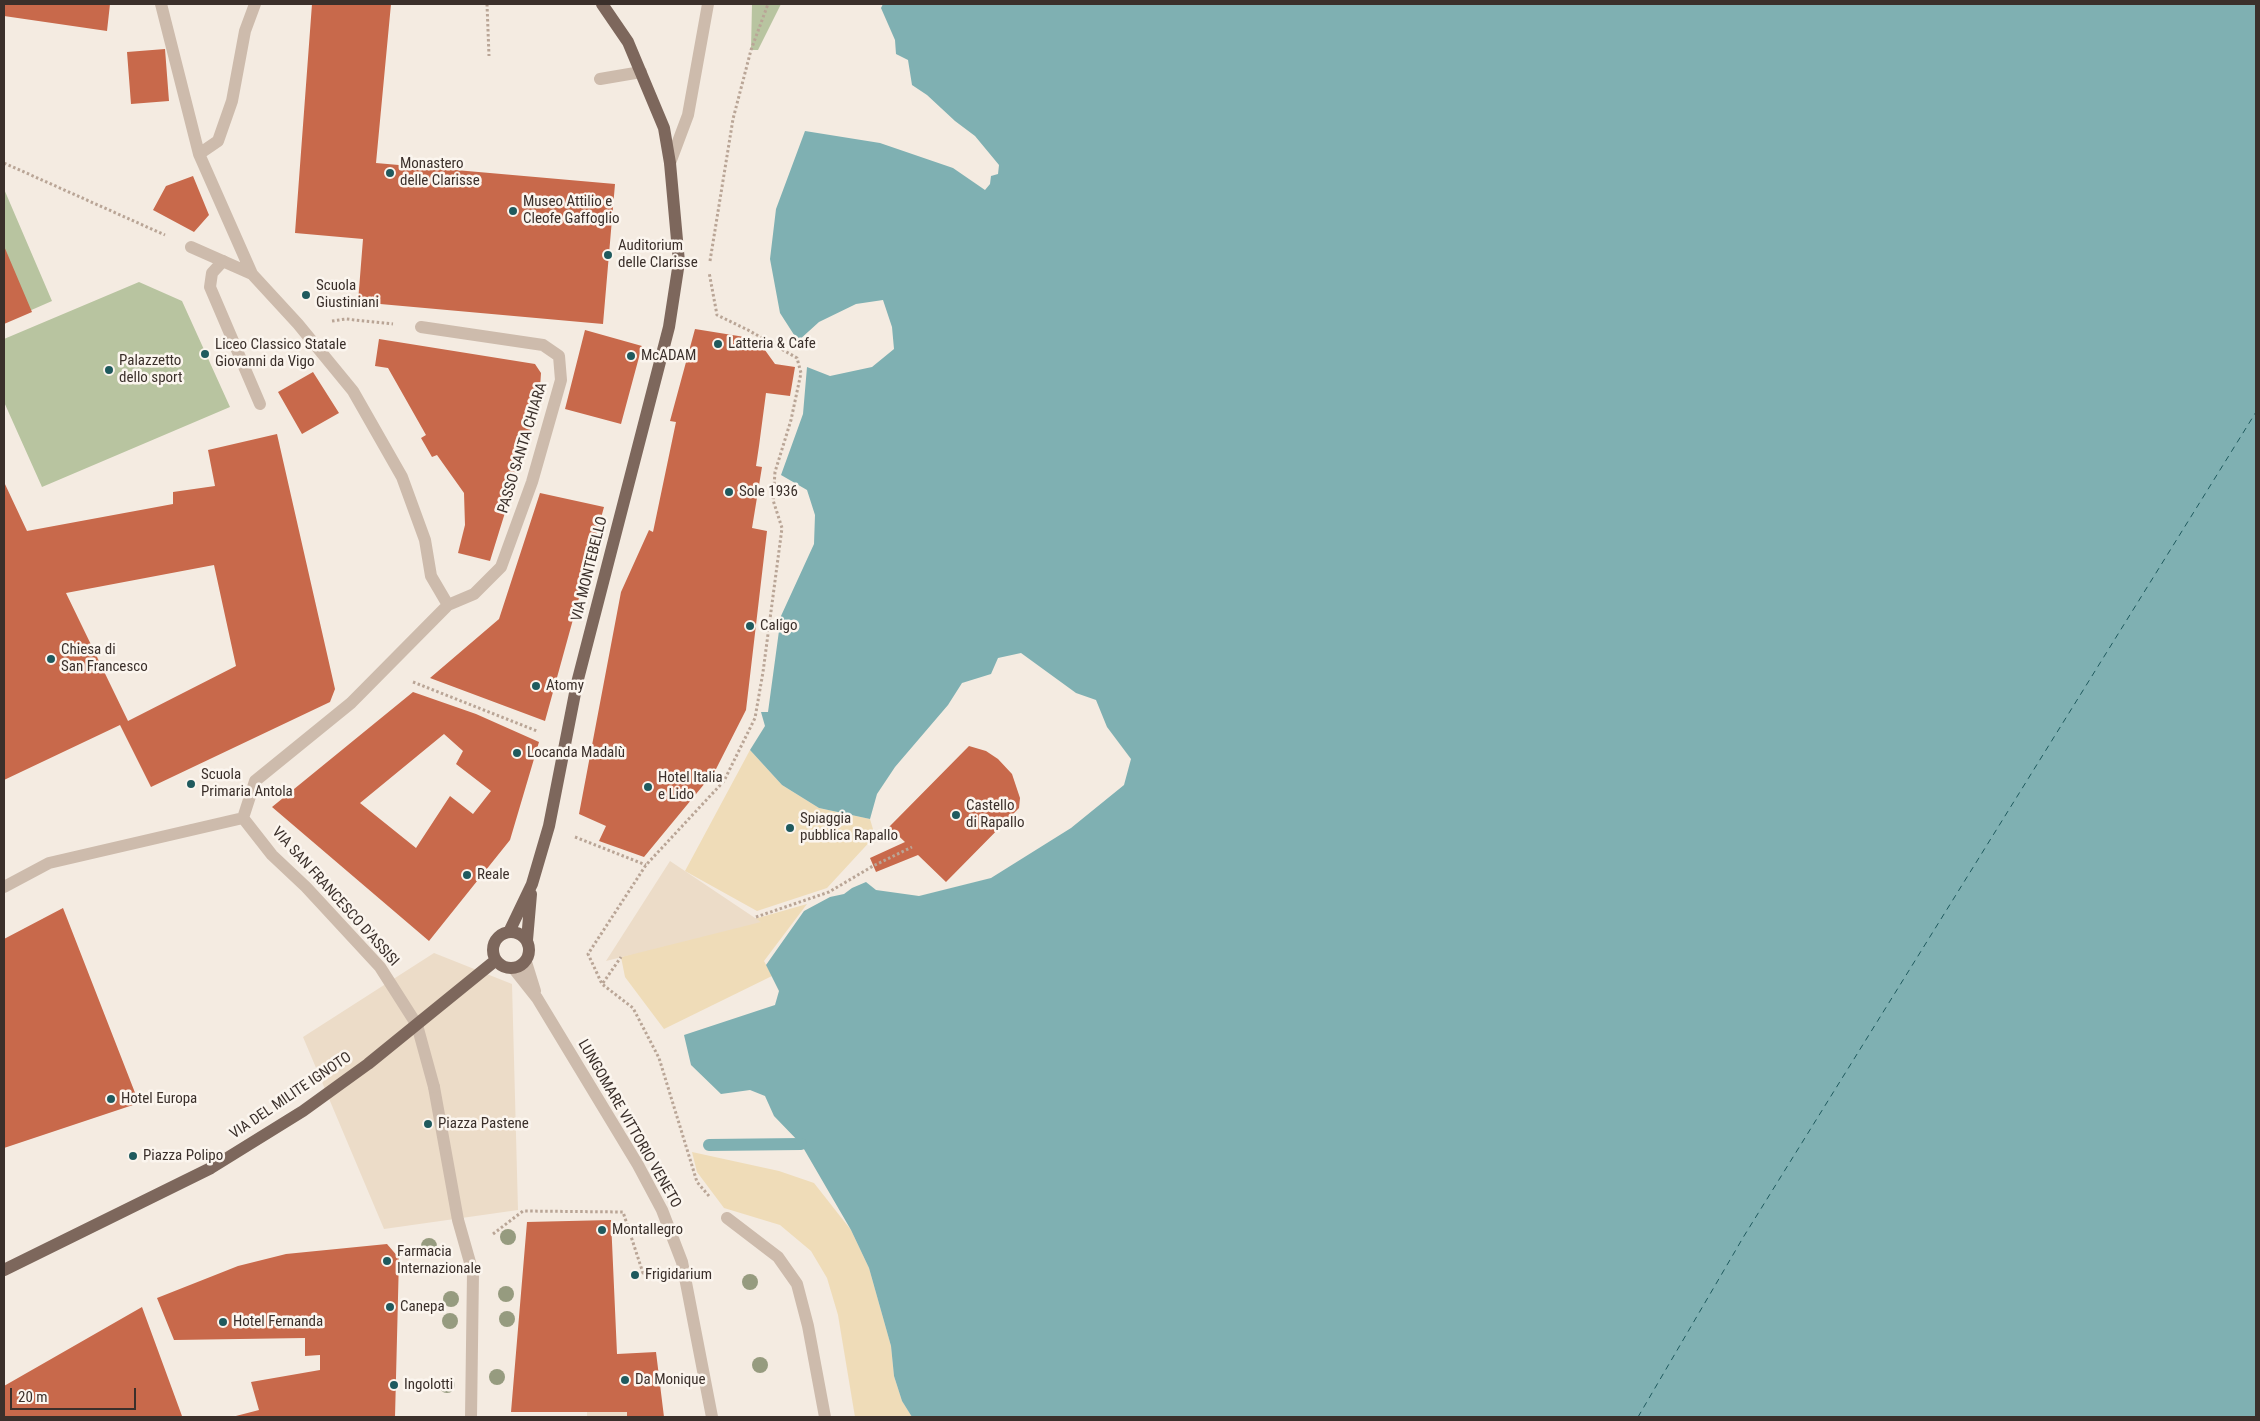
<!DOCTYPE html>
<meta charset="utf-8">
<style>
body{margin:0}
#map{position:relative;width:2260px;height:1421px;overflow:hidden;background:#f4ebe1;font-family:"Roboto Condensed",sans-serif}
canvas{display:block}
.frame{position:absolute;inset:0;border:5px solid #3b302b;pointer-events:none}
.scale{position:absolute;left:10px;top:1388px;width:126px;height:22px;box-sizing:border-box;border:2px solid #3b302b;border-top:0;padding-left:6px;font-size:15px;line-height:18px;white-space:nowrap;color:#3b302b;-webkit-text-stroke:4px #fbf5ee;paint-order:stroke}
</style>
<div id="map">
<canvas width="2260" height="1421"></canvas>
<div class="frame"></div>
<div class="scale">20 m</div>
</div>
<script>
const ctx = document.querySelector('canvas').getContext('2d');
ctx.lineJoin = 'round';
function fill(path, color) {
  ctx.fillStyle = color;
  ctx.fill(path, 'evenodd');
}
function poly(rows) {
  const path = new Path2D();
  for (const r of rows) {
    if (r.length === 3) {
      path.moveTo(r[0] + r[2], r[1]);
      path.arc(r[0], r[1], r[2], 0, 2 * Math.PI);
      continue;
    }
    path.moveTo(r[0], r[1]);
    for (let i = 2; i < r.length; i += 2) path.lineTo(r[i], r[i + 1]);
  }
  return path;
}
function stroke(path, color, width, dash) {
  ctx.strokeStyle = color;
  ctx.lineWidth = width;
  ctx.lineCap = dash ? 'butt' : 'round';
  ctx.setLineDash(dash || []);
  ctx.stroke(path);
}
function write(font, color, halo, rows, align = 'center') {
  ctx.font = font + ' "Roboto Condensed",sans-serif';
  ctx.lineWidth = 5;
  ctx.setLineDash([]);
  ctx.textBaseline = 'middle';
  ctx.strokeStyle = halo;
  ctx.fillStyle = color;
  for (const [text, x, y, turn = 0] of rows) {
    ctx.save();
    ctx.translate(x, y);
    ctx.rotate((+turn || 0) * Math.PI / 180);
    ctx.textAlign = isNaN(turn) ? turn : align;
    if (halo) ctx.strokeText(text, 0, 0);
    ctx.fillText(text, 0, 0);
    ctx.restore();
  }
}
const green = poly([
 [752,4,781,4,758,50,751,50],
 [4,189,52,301,4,322],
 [139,282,182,301,230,407,42,487,4,402,4,339]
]);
const sand = poly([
 [750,750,782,785,819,808,870,819,875,836,827,888,757,911,685,871],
 [807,904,764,961,772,976,664,1029,625,977,621,957],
 [692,1152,779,1171,814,1183,851,1230,869,1268,891,1346,894,1376,902,1401,912,1417,855,1417,838,1315,827,1278,811,1251,780,1225,724,1208,697,1172]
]);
const plaza = poly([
 [670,861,761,922,606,961],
 [434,953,512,984,518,1210,384,1229,303,1037],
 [587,1412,627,1412,627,1417,587,1417]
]);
const water = poly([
 [883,4,2256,4,2256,1417,912,1417,902,1401,894,1376,891,1346,869,1268,851,1230,801,1144,774,1116,765,1096,750,1090,721,1094,691,1065,684,1035,775,1005,779,991,766,965,804,911,830,897,844,894,852,888,866,882,876,890,919,896,991,878,1071,828,1124,785,1131,759,1107,727,1096,700,1076,693,1021,653,998,658,991,674,962,683,948,705,895,767,877,794,870,819,819,808,782,785,750,750,765,726,761,712,768,712,781,616,814,544,815,515,807,490,781,475,803,414,807,367,830,376,872,367,894,349,892,327,883,300,856,304,819,322,798,341,780,313,770,259,776,209,805,131,880,143,953,168,985,190,990,184,991,176,998,174,999,165,975,136,955,121,927,95,912,85,908,60,896,54,895,40,881,8]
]);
const stream = poly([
 [709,1145,801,1144]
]);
const ferry = poly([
 [1638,1417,1744,1236,2256,412]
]);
const building = poly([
 [4,4,110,4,107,31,4,16],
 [312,4,391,4,376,163,615,184,603,324,358,302,363,239,295,233],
 [165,49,169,101,131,104,127,52],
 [193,176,209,215,194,232,153,210,166,186],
 [4,246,32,312,4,324],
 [695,329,757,339,775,364,795,367,790,396,766,393,759,446,756,466,762,467,752,528,767,531,746,710,715,771,644,857,599,841,606,826,579,814,621,592,649,530,653,532,676,422,670,421],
 [585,330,642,346,621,424,565,409],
 [379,339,535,364,541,373,539,403,490,561,458,553,465,525,464,493,437,455,432,457,421,438,426,435,388,368,375,366],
 [313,372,339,413,302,434,278,392],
 [277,434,335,689,330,702,151,787,120,725,4,780,4,482,27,531,173,504,173,492,215,486,208,450],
 [214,565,236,666,128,721,66,593],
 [540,493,604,507,545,721,430,678,499,619],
 [413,692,476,714,539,742,510,840,429,941,272,807],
 [444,734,463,751,456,764,491,791,473,814,450,796,416,848,360,803],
 [969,746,986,751,998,759,1012,774,1020,798,1019,808,946,882,918,855,876,872,870,858,905,842,889,827],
 [63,908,139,1103,4,1148,4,939],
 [611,1220,617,1354,656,1352,664,1417,627,1417,627,1412,511,1412,527,1222],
 [387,1244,399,1258,395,1417,232,1417,259,1410,251,1382,320,1370,320,1355,305,1356,305,1338,174,1340,157,1298,238,1266,286,1254],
 [142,1307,182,1416,4,1417,4,1386]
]);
const path = poly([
 [487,4,489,56],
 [4,163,165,235],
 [710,261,733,119,751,50,768,4],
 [332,321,346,319,393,324],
 [413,682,537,731],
 [575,837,646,865],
 [756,917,829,892,873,866,912,847],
 [603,983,621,957],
 [709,1196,697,1182,659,1058,633,1008,602,984,588,954,646,865,724,781,755,718,763,672,782,528,773,500,775,472,791,420,801,373,797,358,748,330,717,315,709,272],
 [493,1234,523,1211,623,1212,643,1273,653,1270]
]);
const service = poly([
 [600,79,641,72],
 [223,261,212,273,210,287,260,404]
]);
const pedestrian = poly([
 [434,1087,458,1220,473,1273,471,1417],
 [727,1218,778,1257,797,1284,808,1326,825,1417]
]);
const minor = poly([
 [161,4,199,154,252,274,298,324,353,391,402,477,425,540,431,576,448,605,351,703,255,781,243,818],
 [199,154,218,141,232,101,245,31,255,4],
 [670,163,688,115,708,4],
 [191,247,252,274],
 [421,327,543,345,559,356,561,380,532,482,501,567,474,594,448,605],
 [243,818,272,855,306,887,380,967,417,1025,434,1087],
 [4,887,49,863,243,818],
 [526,962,535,991],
 [514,969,537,998,638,1165,662,1210,682,1262,712,1417]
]);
const primary = poly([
 [511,950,18],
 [509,932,532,884,549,826,577,683,669,327,679,262,670,163,664,128,628,42,602,4],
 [527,940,531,894],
 [4,1270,211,1168,303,1111,368,1064,496,960]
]);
const trees = [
 [508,1237],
 [429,1246],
 [750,1282],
 [506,1294],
 [451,1299],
 [507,1319],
 [450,1321],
 [760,1365],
 [497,1377],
 [447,1385]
];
const markers = [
 [390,173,5,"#1f5a5e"],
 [513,211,5,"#1f5a5e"],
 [608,255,5,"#1f5a5e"],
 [306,295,5,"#1f5a5e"],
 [718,344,5,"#1f5a5e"],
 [205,354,5,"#1f5a5e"],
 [631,356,5,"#1f5a5e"],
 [109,370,5,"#1f5a5e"],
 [729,492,5,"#1f5a5e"],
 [750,626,5,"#1f5a5e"],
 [51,659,5,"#1f5a5e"],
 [536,686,5,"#1f5a5e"],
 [517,753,5,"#1f5a5e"],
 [191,784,5,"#1f5a5e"],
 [648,787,5,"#1f5a5e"],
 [956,815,5,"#1f5a5e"],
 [790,828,5,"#1f5a5e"],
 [467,875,5,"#1f5a5e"],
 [111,1099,5,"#1f5a5e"],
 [428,1124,5,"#1f5a5e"],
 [133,1156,5,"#1f5a5e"],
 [602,1230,5,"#1f5a5e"],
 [387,1261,5,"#1f5a5e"],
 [635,1275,5,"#1f5a5e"],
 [390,1307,5,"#1f5a5e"],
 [223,1322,5,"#1f5a5e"],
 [625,1380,5,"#1f5a5e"],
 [394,1385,5,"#1f5a5e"]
];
const poiNames = [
 ["Monastero",400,164],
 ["delle Clarisse",400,181],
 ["Museo Attilio e",523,202],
 ["Cleofe Gaffoglio",523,219],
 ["Auditorium",618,246],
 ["delle Clarisse",618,263],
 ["Scuola",316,286],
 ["Giustiniani",316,303],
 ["Latteria & Cafe",728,344],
 ["Liceo Classico Statale",215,345],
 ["Giovanni da Vigo",215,362],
 ["McADAM",641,356],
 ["Palazzetto",119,361],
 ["dello sport",119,378],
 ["Sole 1936",739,492],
 ["Caligo",760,626],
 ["Chiesa di",61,650],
 ["San Francesco",61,667],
 ["Atomy",546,686],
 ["Locanda Madalù",527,753],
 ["Scuola",201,775],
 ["Primaria Antola",201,792],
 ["Hotel Italia",658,778],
 ["e Lido",658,795],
 ["Castello",966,806],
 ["di Rapallo",966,823],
 ["Spiaggia",800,819],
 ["pubblica Rapallo",800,836],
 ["Reale",477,875],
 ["Hotel Europa",121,1099],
 ["Piazza Pastene",438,1124],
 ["Piazza Polipo",143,1156],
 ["Montallegro",612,1230],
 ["Farmacia",397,1252],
 ["Internazionale",397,1269],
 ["Frigidarium",645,1275],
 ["Canepa",400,1307],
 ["Hotel Fernanda",233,1322],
 ["Da Monique",635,1380],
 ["Ingolotti",404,1385]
];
const streetNames = [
 ["PASSO SANTA CHIARA",523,448,-73],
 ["VIA MONTEBELLO",590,569,-76],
 ["VIA SAN FRANCESCO D'ASSISI",335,897,48],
 ["VIA DEL MILITE IGNOTO",291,1096,-34],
 ["LUNGOMARE VITTORIO VENETO",629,1124,60]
];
fill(green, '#b8c4a0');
fill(sand, '#efdcb8');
fill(plaza, '#ecdcc8');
fill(water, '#7fb0b2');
stroke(stream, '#7fb0b2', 12);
stroke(ferry, '#1f5a5e', 1, [6, 5]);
fill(building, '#c8694b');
stroke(path, '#b9a596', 3, [2.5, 2.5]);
stroke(service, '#cdbbac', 12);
stroke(pedestrian, '#cdbbac', 12);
stroke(minor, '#cdbbac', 12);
stroke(primary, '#7d675c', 12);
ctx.fillStyle = '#969b7f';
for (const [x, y] of trees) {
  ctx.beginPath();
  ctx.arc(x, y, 8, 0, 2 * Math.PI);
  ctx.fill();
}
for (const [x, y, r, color] of markers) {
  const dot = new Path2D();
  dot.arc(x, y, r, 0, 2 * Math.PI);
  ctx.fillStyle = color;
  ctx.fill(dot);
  stroke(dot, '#fbf5ee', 2);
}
write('15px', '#3b302b', '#fbf5ee', poiNames, 'left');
write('15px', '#3b302b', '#fbf5ee', streetNames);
</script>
